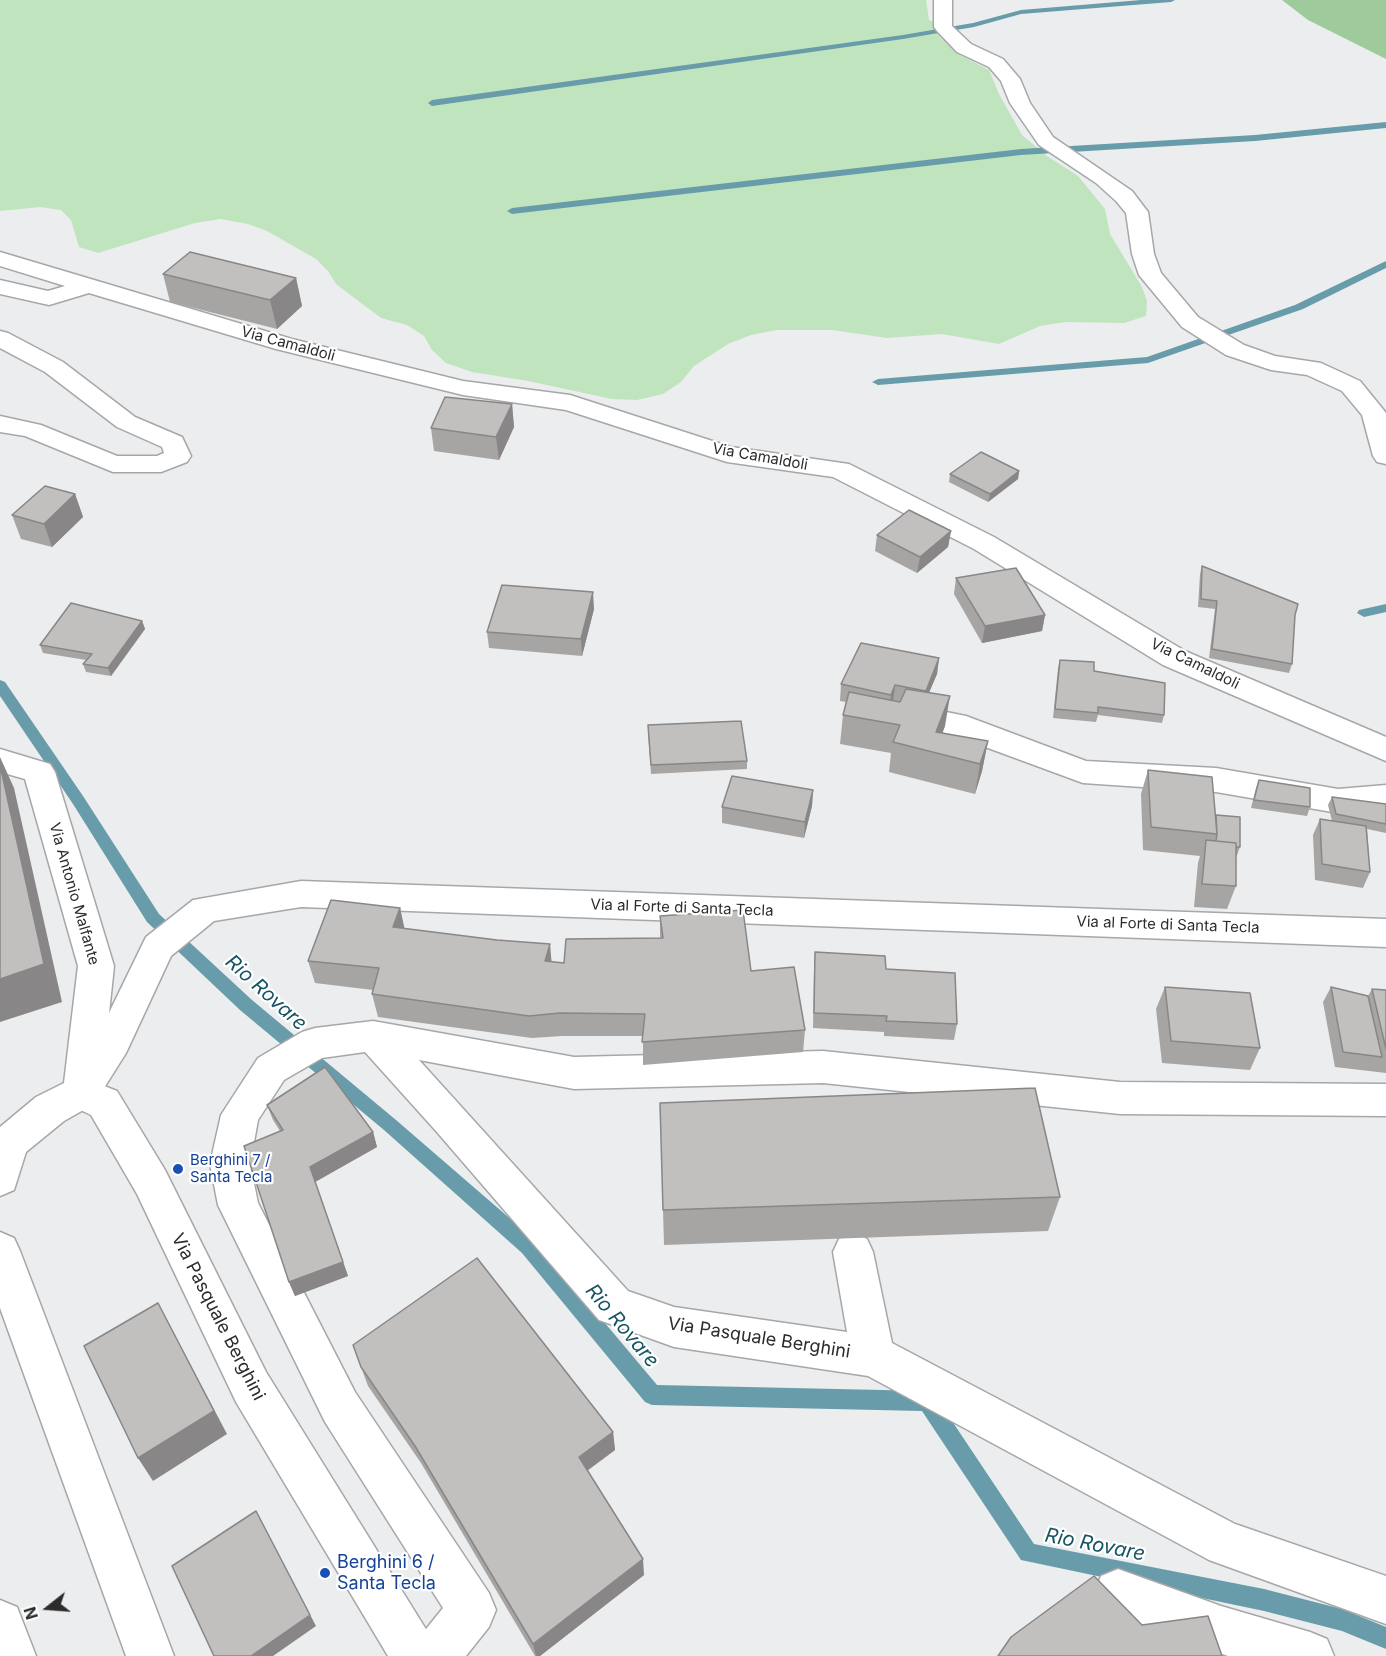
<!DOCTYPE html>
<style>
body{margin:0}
#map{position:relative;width:1386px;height:1656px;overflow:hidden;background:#ebedee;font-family:Inter,sans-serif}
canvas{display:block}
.north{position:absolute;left:18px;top:1578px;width:60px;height:60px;-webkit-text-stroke:4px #fff;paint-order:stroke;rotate:253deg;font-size:16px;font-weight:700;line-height:24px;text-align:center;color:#2c2c2d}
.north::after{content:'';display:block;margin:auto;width:21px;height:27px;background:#2c2c2d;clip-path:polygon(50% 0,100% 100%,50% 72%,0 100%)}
</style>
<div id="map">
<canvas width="1386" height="1656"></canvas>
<div class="north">N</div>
</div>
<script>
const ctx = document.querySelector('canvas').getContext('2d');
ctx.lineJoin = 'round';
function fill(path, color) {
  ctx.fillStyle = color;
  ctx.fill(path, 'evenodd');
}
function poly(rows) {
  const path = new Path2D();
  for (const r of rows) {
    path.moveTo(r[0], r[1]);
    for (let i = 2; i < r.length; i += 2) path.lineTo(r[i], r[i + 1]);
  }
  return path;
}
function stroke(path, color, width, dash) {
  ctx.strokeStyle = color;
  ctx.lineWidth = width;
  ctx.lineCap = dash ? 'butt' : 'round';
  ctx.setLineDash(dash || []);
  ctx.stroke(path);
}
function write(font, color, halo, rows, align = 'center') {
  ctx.font = font + ' Inter,sans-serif';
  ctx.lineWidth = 4.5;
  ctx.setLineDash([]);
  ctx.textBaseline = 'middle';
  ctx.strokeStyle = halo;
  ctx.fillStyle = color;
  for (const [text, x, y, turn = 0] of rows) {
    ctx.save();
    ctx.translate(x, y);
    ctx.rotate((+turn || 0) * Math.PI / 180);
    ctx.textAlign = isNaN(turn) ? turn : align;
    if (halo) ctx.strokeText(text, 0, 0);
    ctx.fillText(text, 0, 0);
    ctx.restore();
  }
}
const green = poly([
 [0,0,926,0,929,20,943,27,940,37,960,55,989,70,999,94,1022,135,1047,156,1078,176,1105,209,1110,234,1142,287,1147,301,1146,316,1124,323,1065,322,1040,326,999,344,942,334,887,338,832,330,776,330,751,335,728,344,694,366,681,382,663,394,637,400,612,399,528,381,472,372,446,363,432,350,424,336,407,325,381,318,336,284,328,271,316,259,267,231,248,224,221,219,195,223,98,253,79,247,71,220,61,210,40,207,0,211]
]);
const forest = poly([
 [1282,0,1386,0,1386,59,1308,20]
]);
const stream = poly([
 [1141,0,1175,0,1171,2,1021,14,974,27,903,39,432,106,428,103,432,100,903,35,973,23,1021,10,1141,0],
 [1386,122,1386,128,1255,141,1021,155,512,214,507,211,512,208,1021,149,1255,135,1386,122],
 [1386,261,1386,268,1303,309,1148,363,878,385,872,382,878,379,1147,357,1295,305,1386,261],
 [1386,604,1386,612,1364,617,1357,613,1359,610,1386,604],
 [0,680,5,682,83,796,159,914,252,1000,396,1120,536,1241,657,1385,927,1391,934,1394,1034,1544,1264,1589,1342,1609,1386,1627,1386,1649,1342,1631,1264,1611,1021,1560,922,1411,652,1405,645,1402,522,1253,384,1130,240,1010,147,922,73,804,0,696,0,680]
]);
const street = poly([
 [934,0,952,0,952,26,971,44,1003,59,1020,79,1030,103,1053,137,1132,191,1148,212,1154,254,1161,273,1198,317,1244,345,1275,356,1321,363,1360,381,1386,413,1386,464,1377,462,1373,456,1362,415,1342,391,1307,375,1271,370,1226,355,1182,327,1139,275,1132,254,1126,213,1116,201,1096,183,1039,145,1010,103,1001,81,989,67,957,52,937,31,934,27,934,0],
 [0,252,292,339,463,381,570,395,731,447,849,464,994,537,1185,651,1386,737,1386,761,1163,665,974,549,833,477,727,462,566,410,463,395,276,349,89,293,49,305,0,294,0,280,48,291,65,286,0,266,0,252],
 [0,331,8,333,63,362,135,417,182,437,191,456,187,462,161,472,113,472,25,436,0,432,0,416,41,425,117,456,157,456,164,453,162,447,117,427,45,372,0,348,0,331],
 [902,703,966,716,1086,761,1216,768,1338,789,1386,785,1386,809,1338,813,1216,792,1083,783,950,734,891,722,887,714,891,706,902,703],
 [0,749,50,764,55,772,114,966,109,1013,146,937,193,900,301,881,1386,919,1386,947,301,907,214,921,171,956,126,1053,94,1104,64,1121,26,1152,14,1190,0,1196,0,1127,36,1097,64,1083,78,966,25,779,0,772,0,749],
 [373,1021,574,1057,823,1051,1120,1082,1386,1084,1386,1116,1120,1114,823,1083,574,1089,419,1060,628,1291,674,1307,847,1332,833,1252,839,1239,853,1233,867,1239,873,1252,892,1343,1235,1524,1386,1576,1386,1624,1209,1560,868,1376,674,1347,599,1320,436,1131,365,1052,322,1058,284,1080,258,1120,250,1164,258,1203,355,1392,489,1593,496,1610,489,1627,466,1656,411,1656,418,1639,443,1608,325,1422,218,1205,210,1164,221,1115,258,1058,302,1032,315,1028,373,1021],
 [0,1232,14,1238,20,1251,174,1656,126,1656,0,1308,0,1232],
 [1118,1569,1221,1606,1310,1632,1327,1639,1334,1656,1228,1656,1118,1617,1101,1610,1094,1593,1101,1576,1118,1569],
 [0,1600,17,1607,36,1656,0,1656,0,1600]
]);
const secondary = poly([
 [81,1077,117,1091,165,1170,266,1372,432,1639,439,1656,388,1656,236,1402,137,1194,91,1115,68,1104,62,1093,68,1082,81,1077]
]);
const wall = poly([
 [163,274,296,278,302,306,277,329,170,302],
 [512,404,514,427,499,460,434,451,431,428],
 [1019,471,1018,479,988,502,949,482,950,474],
 [75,494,83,517,52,547,21,539,12,515],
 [951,531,948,547,917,573,875,551,877,535],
 [1202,566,1295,615,1292,664,1289,673,1209,658,1215,609,1198,607,1200,574],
 [956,578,1045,615,1042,631,982,643,954,594],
 [594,609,582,656,489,648,487,632],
 [142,621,145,629,111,676,86,672,83,664,86,660,43,653,40,645],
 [939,658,937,674,929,692,945,726,942,733,988,741,982,771,975,794,889,772,891,753,840,744,843,715,846,702,840,701,841,684],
 [1060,660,1094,671,1164,715,1162,723,1098,715,1096,722,1053,718,1058,668],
 [648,733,747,761,747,769,651,774],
 [1148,770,1216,815,1240,847,1236,858,1236,886,1227,909,1194,907,1198,863,1200,856,1143,850,1141,794],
 [1259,780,1310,807,1307,816,1251,808,1256,788],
 [813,790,812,806,804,838,722,823,722,807],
 [1332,797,1386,804,1386,833,1367,829,1370,872,1363,888,1315,880,1313,835,1320,819,1332,821,1328,805],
 [400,908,404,928,552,962,564,963,660,938,660,916,751,971,805,1030,803,1052,643,1065,643,1036,562,1036,532,1038,378,1017,372,994,373,990,315,983,308,961],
 [815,952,886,969,957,1024,954,1040,884,1036,884,1032,813,1028,814,968],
 [1165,987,1260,1048,1250,1070,1162,1063,1156,1009],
 [1331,987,1368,996,1372,989,1386,990,1386,1073,1335,1067,1323,1002],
 [267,1105,373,1132,377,1147,315,1182,348,1276,295,1296,289,1282,280,1131,273,1120],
 [1060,1197,1048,1231,664,1245,663,1210],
 [353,1345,613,1432,615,1450,587,1471,644,1575,540,1656,535,1656,421,1463,368,1386]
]);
const shadedWall = poly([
 [296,278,302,306,277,329,270,300],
 [512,404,514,427,499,460,496,437],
 [1019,471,1018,479,988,502,990,494],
 [75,494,83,517,52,547,44,524],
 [951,531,948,547,917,573,920,557],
 [593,592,594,609,582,656,581,639],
 [1045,615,1042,631,982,643,985,626],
 [142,621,145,629,111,676,108,668],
 [939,658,937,674,923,707,926,691],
 [895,685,893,702,889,712,891,695],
 [950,696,945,726,935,753,936,732],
 [988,741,982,771,975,794,980,764],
 [0,757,14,788,62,1002,0,1022],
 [813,790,812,806,804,838,805,822],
 [400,908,405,931,393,927],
 [550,944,552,967,545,961],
 [373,1132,377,1147,315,1182,348,1276,295,1296,289,1282,310,1167],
 [158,1303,227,1434,153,1481,138,1458],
 [613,1432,615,1450,581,1475,579,1457],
 [256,1511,316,1626,273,1656,251,1656],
 [643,1559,644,1575,540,1656,536,1656,533,1644]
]);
const building = poly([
 [190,252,296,278,270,300,163,274,190,252],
 [445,397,512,404,496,437,431,428,445,397],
 [981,452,1019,471,990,494,950,474,981,452],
 [45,486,75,494,44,524,12,515,45,486],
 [909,510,951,531,920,557,877,535,909,510],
 [1202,566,1298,604,1295,615,1292,664,1212,649,1217,601,1201,599,1202,566],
 [1016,568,1045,615,985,626,956,578,1016,568],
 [502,585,593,592,581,639,487,632,502,585],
 [71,603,142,621,108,668,83,664,92,654,40,645,71,603],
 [861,643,939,658,926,691,895,685,891,695,841,684,861,643],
 [1060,660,1094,662,1094,671,1165,683,1164,715,1098,707,1098,713,1055,709,1060,660],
 [906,689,950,696,936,732,988,741,980,764,893,742,900,725,843,715,849,692,900,702,906,689],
 [741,721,747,761,651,765,648,725,741,721],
 [0,765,44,964,0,979,0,765],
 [1148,770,1212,777,1217,834,1151,827,1148,770],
 [732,776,813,790,805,822,722,807,732,776],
 [1259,780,1310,788,1310,807,1254,800,1259,780],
 [1332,797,1386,804,1386,824,1336,814,1332,797],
 [1216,815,1240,817,1240,847,1236,847,1236,843,1216,841,1217,834,1216,815],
 [1320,819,1366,826,1370,872,1322,864,1320,819],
 [1206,840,1236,843,1236,886,1202,884,1206,840],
 [331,900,400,908,393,927,497,940,550,944,545,961,564,963,566,939,663,938,660,916,743,910,751,971,794,967,805,1030,642,1042,645,1014,560,1013,529,1016,372,994,379,968,308,961,331,900],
 [815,952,885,956,886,969,955,973,957,1024,886,1021,887,1016,814,1013,815,952],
 [1165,987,1250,993,1260,1048,1171,1041,1165,987],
 [1331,987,1368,996,1382,1057,1343,1052,1331,987],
 [1372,989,1386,990,1386,1049,1372,989],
 [325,1067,373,1132,310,1167,343,1262,289,1282,244,1146,283,1130,267,1105,325,1067],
 [1035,1088,1060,1197,663,1210,660,1103,1035,1088],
 [477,1258,613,1432,579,1457,643,1559,533,1644,415,1446,361,1367,353,1345,477,1258],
 [158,1303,214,1411,138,1458,84,1346,158,1303],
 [256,1511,310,1615,251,1656,214,1656,172,1566,256,1511],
 [1094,1576,1142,1625,1208,1616,1222,1656,998,1656,1011,1637,1094,1576]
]);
const markers = [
 [178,1169,6,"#1a4fb4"],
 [325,1573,6,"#1a4fb4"]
];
const streetNames = [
 ["Via Camaldoli",288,344,15],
 ["Via Camaldoli",760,457,10],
 ["Via Camaldoli",1195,664,26],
 ["Via Antonio Malfante",74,894,74],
 ["Via al Forte di Santa Tecla",682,908,2],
 ["Via al Forte di Santa Tecla",1168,925,2]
];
const transitNames = [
 ["Berghini 7 /",190,1160],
 ["Santa Tecla",190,1177]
];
const nearStreetnames = [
 ["Via Pasquale Berghini",218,1317,63],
 ["Via Pasquale Berghini",759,1338,9]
];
const nearTransitnames = [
 ["Berghini 6 /",337,1563],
 ["Santa Tecla",337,1584]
];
const nearWaternames = [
 ["Rio Rovare",266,993,42],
 ["Rio Rovare",622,1326,50],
 ["Rio Rovare",1095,1545,11]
];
fill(green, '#c0e4be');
fill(forest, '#9fca9c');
fill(stream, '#689caa');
stroke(street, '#a6a7a9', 3);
stroke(secondary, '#a6a7a9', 3);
fill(street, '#fff');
fill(secondary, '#fff');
fill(wall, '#a7a5a4');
fill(shadedWall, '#888686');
fill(building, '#c2c0bf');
stroke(building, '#888686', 1.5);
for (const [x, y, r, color] of markers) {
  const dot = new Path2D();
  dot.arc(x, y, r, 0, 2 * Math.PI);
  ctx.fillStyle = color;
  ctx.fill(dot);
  stroke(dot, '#fff', 2);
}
write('15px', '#2c2c2d', '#fff', streetNames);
write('15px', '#164399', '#fff', transitNames, 'left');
write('18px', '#2c2c2d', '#fff', nearStreetnames);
write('18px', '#164399', '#fff', nearTransitnames, 'left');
write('italic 20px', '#175563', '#fff', nearWaternames);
</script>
